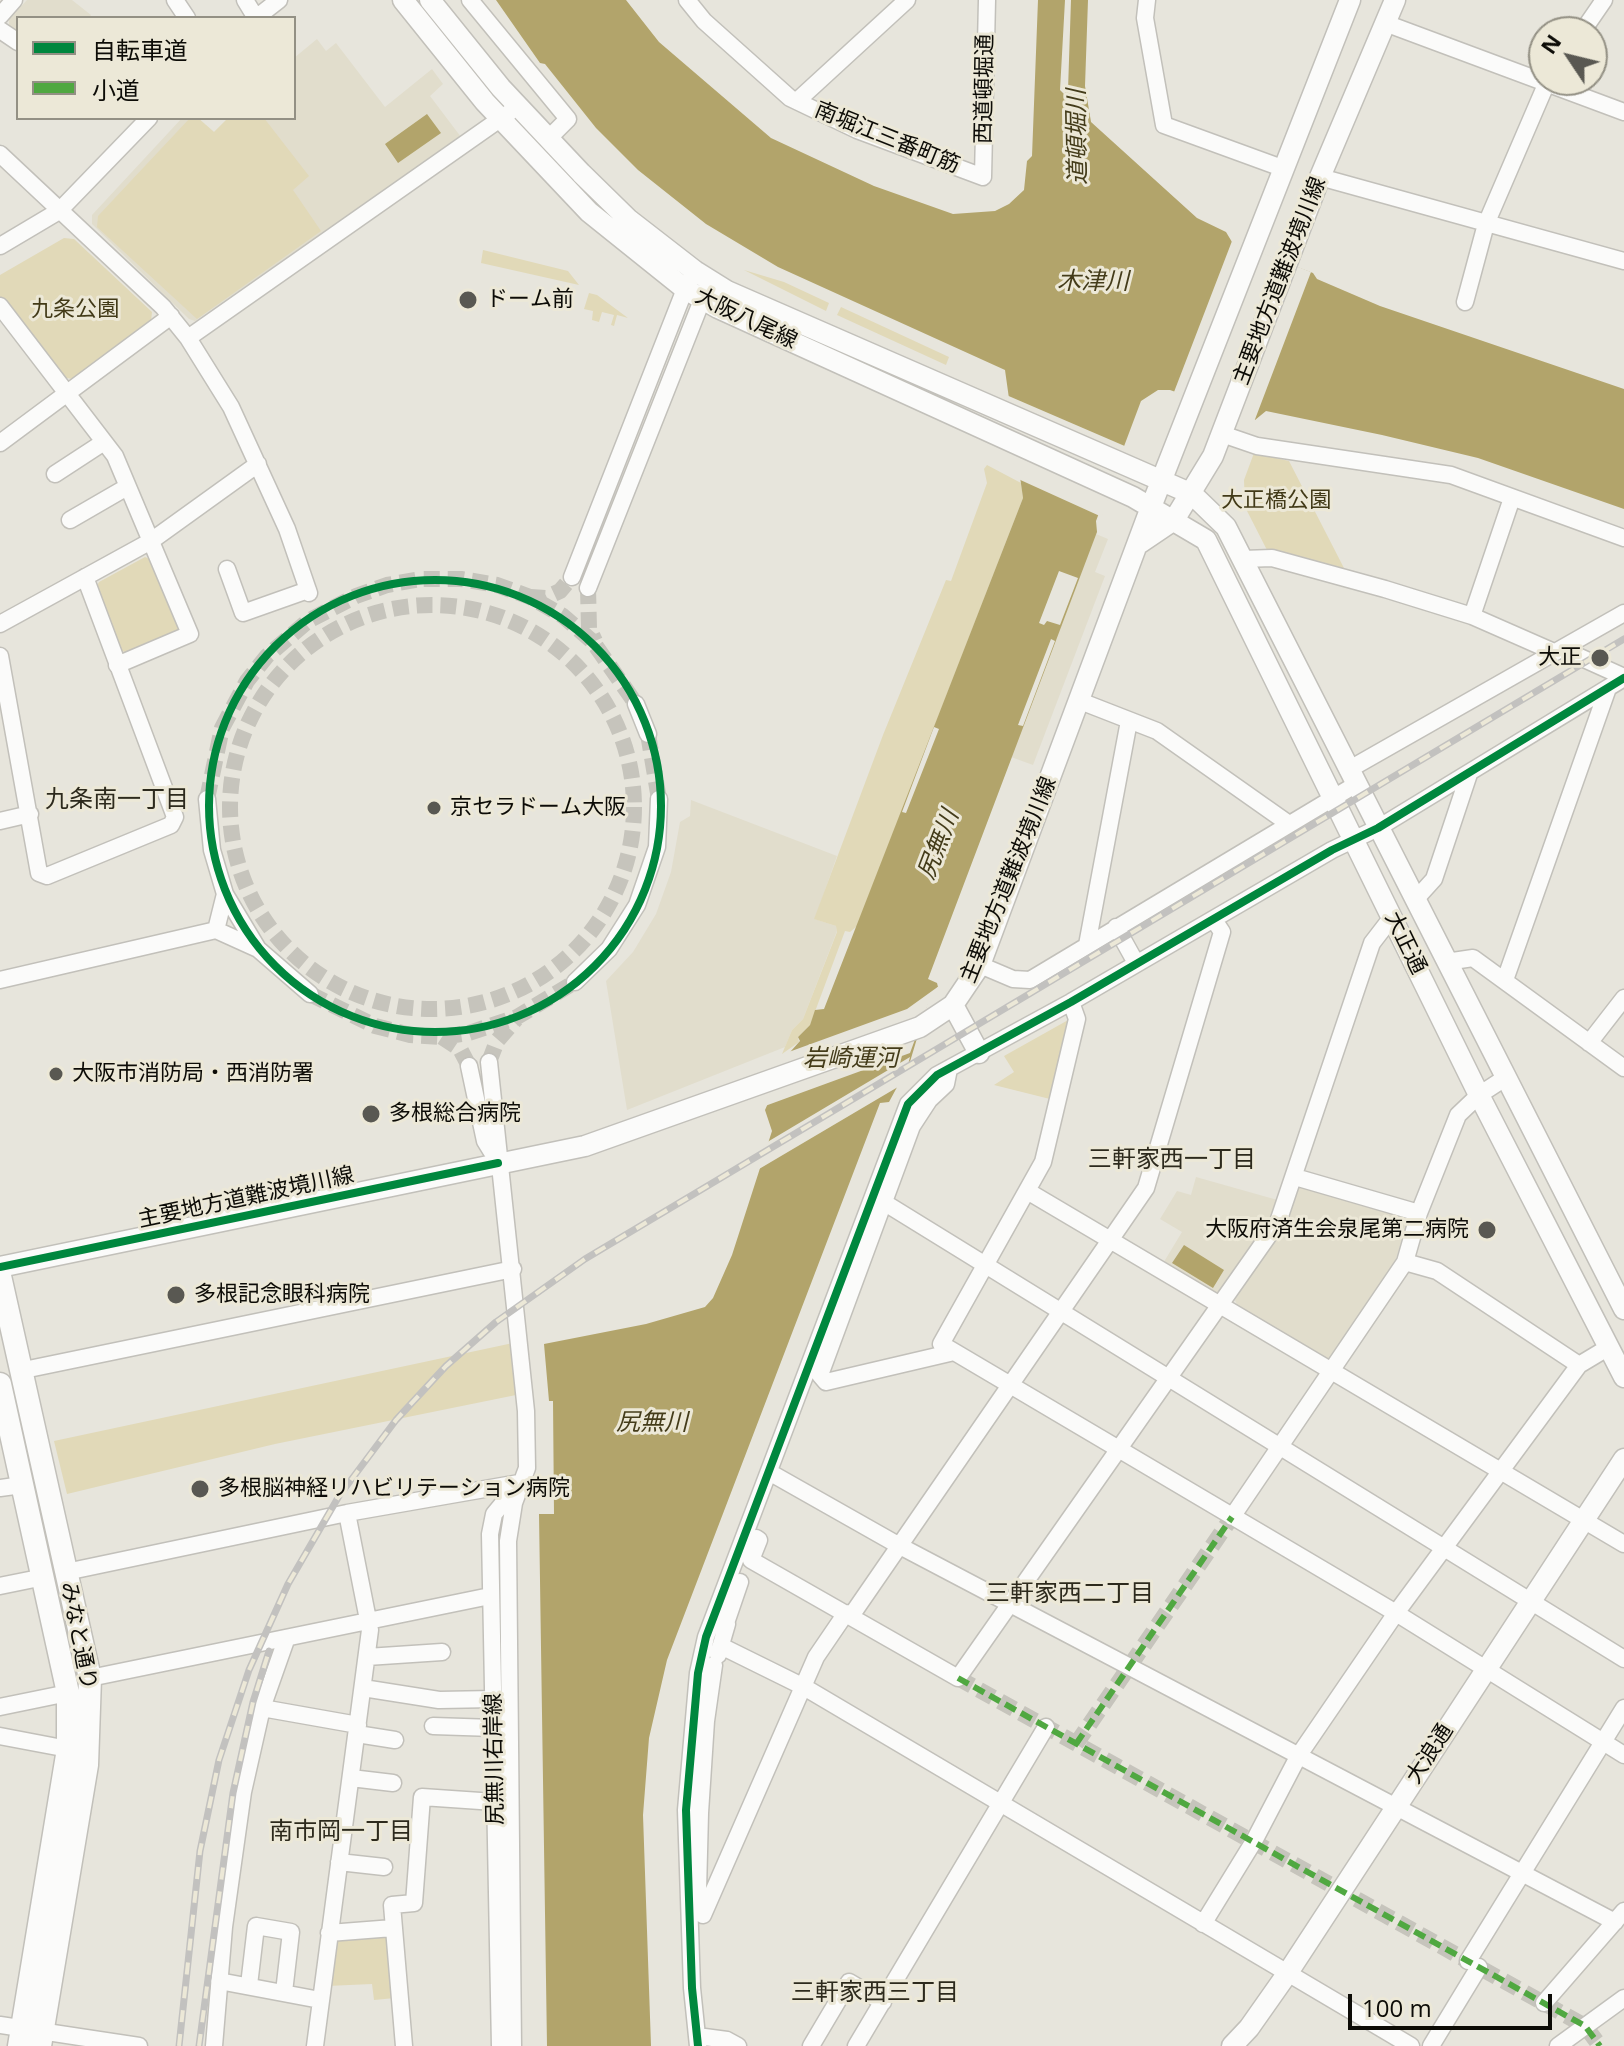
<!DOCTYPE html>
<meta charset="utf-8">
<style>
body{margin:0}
#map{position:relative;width:1624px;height:2046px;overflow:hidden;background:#e7e5dc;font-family:"Open Sans","Noto Sans JP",sans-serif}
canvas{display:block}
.legend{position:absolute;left:16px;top:16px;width:280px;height:104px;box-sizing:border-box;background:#ece8d7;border:2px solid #939084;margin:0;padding:10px 14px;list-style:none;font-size:24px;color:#0d0c07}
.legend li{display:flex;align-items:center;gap:16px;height:40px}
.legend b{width:40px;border:2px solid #939084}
.north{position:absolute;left:1528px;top:16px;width:80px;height:80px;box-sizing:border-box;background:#ece8d7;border:2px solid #939084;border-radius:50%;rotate:305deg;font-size:22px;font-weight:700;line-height:32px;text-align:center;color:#0d0c07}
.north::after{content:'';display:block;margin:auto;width:28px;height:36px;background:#595852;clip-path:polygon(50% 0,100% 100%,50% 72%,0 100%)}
.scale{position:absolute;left:1348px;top:1994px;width:204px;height:36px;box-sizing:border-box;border:4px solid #0d0c07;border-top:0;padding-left:10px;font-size:24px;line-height:28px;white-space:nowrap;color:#0d0c07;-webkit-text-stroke:6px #ece8d7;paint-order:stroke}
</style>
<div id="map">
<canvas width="1624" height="2046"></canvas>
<ul class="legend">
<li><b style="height:10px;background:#00873e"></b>自転車道</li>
<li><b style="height:10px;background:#50a841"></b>小道</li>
</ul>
<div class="north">N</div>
<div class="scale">100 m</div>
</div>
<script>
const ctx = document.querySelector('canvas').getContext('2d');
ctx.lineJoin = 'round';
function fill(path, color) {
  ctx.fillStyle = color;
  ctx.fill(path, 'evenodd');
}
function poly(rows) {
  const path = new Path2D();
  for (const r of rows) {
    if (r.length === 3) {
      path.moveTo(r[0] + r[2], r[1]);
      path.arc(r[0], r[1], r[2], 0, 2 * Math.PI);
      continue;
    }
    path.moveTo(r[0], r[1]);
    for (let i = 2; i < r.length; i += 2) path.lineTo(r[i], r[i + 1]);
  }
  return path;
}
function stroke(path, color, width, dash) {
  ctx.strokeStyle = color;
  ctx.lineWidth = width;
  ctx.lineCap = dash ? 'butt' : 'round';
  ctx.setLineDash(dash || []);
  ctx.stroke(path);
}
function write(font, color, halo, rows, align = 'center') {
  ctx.font = font + ' "Open Sans","Noto Sans JP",sans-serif';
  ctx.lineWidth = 6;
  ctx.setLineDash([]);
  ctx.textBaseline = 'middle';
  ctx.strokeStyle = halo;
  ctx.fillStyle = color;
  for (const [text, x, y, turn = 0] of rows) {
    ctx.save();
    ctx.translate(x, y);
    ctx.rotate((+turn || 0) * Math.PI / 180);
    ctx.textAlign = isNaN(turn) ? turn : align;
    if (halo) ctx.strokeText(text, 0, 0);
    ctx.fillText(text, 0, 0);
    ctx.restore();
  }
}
const built = poly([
 [27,0,72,0,91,15,89,18,18,18,18,32,9,26,9,19],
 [317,39,326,51,336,43,385,107,432,69,443,84,430,96,461,137,195,321,189,319,92,224,92,215,182,118,198,118,214,132,228,118,294,118,294,58],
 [1096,534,1108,539,1095,572,1105,576,1033,765,1011,757],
 [691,800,837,856,815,919,836,926,837,931,803,1019,792,1030,785,1047,627,1110,606,981,633,952,656,914,671,872,680,822,690,816],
 [1196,1177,1281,1201,1274,1217,1220,1295,1215,1296,1162,1265,1182,1232,1160,1219,1177,1191,1191,1195],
 [1299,1185,1409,1217,1394,1265,1332,1359,1327,1360,1238,1307,1235,1300,1283,1227]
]);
const green = poly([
 [190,118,198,118,214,132,228,118,264,118,309,176,293,190,321,231,197,319,97,227,98,216],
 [64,238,74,239,152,312,151,321,72,379,62,377,0,297,0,275],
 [483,250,568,271,579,285,481,263],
 [744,270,784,282,829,303,826,311],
 [589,293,597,295,628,318,617,315,614,326,611,325,614,315,602,312,599,322,592,320,593,311,584,309],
 [841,307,949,357,946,365,837,315],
 [1254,453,1289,461,1346,572,1269,554,1245,507,1244,480],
 [987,465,1021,483,1023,498,857,926,850,932,845,931,810,1025,798,1037,799,1042,782,1054,792,1030,803,1019,837,932,836,926,814,919,883,735,946,580,951,581,987,483,984,469],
 [145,557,152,560,180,627,177,634,127,653,120,650,95,590,99,582],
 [1070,1019,1054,1100,994,1085,1014,1072,1004,1056],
 [513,1343,516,1395,275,1444,67,1494,54,1441],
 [381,1934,390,1940,395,1998,374,2000,372,1984,327,1986,332,1943,339,1937]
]);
const water = poly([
 [496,0,626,0,659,42,771,138,874,186,953,214,995,211,1009,204,1024,190,1027,161,1032,156,1038,0,1065,0,1060,90,1064,94,1068,90,1071,0,1088,0,1085,86,1091,122,1197,218,1226,232,1232,242,1313,273,1317,279,1380,306,1624,389,1624,509,1478,458,1382,435,1266,411,1255,420,1170,390,1158,390,1141,401,1096,521,1097,532,928,979,937,983,938,987,930,995,909,1065,889,1102,880,1103,667,1660,649,1738,643,1815,651,2046,547,2046,539,1514,554,1514,553,1401,549,1401,544,1344,646,1324,705,1307,713,1298,732,1255,772,1131,765,1110,791,1051,800,1041,798,1037,810,1025,815,1010,824,1009,1023,498,1005,370,778,267,706,224,638,170,596,128,545,64,540,63],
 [427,114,441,133,398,163,385,144],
 [1184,1245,1224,1270,1213,1288,1172,1263]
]);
const pier = poly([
 [1232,241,1311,272,1254,422,1174,392],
 [1004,394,1127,447,1102,517,1016,478],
 [1059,571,1078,578,1060,625,1047,621,1044,625,1039,623],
 [1051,639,1055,641,1023,726,1018,725],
 [934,727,939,729,906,813,902,812],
 [939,986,942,988,928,1004,910,1053,765,1106,786,1053,907,1009],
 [910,1057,903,1084,754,1172,764,1144]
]);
const minorTunnel = poly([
 [588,588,589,628,595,641],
 [531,597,545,598,560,591,572,577],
 [432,807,202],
 [648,734,659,799],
 [207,799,222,728,247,681,267,656,308,621,356,596,387,585,421,579,461,579,497,585,530,597,563,616,593,642,636,704],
 [310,994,375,1026,410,1035,442,1037,469,1033,517,1017,575,982],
 [442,1037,460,1049,469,1066],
 [489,1062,497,1041,516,1019],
 [958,1678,1585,2026,1600,2046],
 [1076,1744,1232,1517]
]);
const minor = poly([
 [175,0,187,18],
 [245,0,256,18,279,0],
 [470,0,568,119,549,138],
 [687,0,704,21,790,98,857,130,983,177,987,0],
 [1147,0,1145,18,1164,125,1282,168],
 [0,16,14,0],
 [1385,23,1624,112],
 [0,30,18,42],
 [1582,32,1604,0],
 [797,101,907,0],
 [0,154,163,307,188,338,231,407,287,529,309,593],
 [1320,177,1624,261],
 [0,246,59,211,149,118],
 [1465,302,1486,224,1548,80],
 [0,306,115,456,190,634,117,665],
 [188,338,510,112],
 [1222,434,1257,446,1451,475,1624,538],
 [0,443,171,316],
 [55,474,104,442],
 [70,520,127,487],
 [1243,559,1272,558,1385,589,1472,616,1554,652],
 [227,569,243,613,308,590],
 [572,577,685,289,695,271],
 [588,588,706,290],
 [1472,616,1512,498],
 [0,624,151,541,258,464],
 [1562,649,1624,677],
 [0,656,39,873,47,876,171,825,175,817,85,577],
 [1080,701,1157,731,1289,824],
 [636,704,648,734],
 [1348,770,1624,613],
 [207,799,212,850,225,894,258,949,310,994],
 [0,821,30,814],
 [1415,900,1434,879,1469,774],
 [1116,927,1136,963],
 [216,930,225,894],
 [1087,945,1129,721],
 [1446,962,1473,958,1624,1068],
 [980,965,1013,979,1030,980,1355,785],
 [0,980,216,930,258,949],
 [1505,980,1608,688],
 [575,982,609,949,637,905,657,847,659,799],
 [1071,1002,1077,1019,1043,1162,941,1344,1396,1613,1624,1755],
 [1589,1043,1624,998],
 [489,1062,526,1411,527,1468,514,1503,508,1541,513,2046],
 [469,1066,485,1141,498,1162],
 [949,1069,946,1084,929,1100,912,1126,820,1375,826,1382,954,1352],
 [1295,1177,1419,1213],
 [1029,1192,1624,1544],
 [885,1203,1624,1659],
 [1405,1262,1437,1271,1579,1365],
 [19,1371,513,1269],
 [769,1472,898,1545,1615,1922],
 [0,1488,22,1485],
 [1232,1517,1405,1262,1419,1213,1458,1115,1479,1095,1505,1078],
 [756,1538,759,1540,751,1560,958,1678,1278,1222,1372,943,1392,917],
 [66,1572,347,1513,519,1483],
 [0,1586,44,1577],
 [851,1616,1146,1188,1222,932,1214,920],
 [726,1623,740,1582],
 [721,1646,804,1687,1411,2046],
 [718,1655,727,1624,724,1623],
 [367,1657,442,1652],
 [714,1665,706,1721,700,1813,698,1891,703,1915,816,1657,846,1613],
 [90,1678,490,1596],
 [363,1688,439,1700,494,1699],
 [0,1707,68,1693],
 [262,1708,358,1725],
 [433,1726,494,1728],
 [357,1734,395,1740],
 [0,1736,68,1749],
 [351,1778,393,1783],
 [339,1862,384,1867],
 [1203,1924,1254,1841,1299,1755,1396,1613,1579,1365,1609,1347],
 [329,1933,393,1928],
 [1468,1961,1624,1708],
 [219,1981,320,2000],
 [249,1985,256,1926,291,1932,284,1992],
 [1544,2003,1624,1911],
 [0,2025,139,2046],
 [697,2036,727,2040,738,2046],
 [214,2046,224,1927,243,1792,262,1708,286,1640],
 [315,2046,370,1630,347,1513],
 [404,2046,392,1905,414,1903,422,1797,495,1802],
 [500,2046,490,1534,494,1514,518,1485],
 [698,2046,692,1988,686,1810,698,1673,706,1637,908,1104,937,1075,1071,1002,1332,850,1378,828,1624,678],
 [811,2046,849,1982,883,2002],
 [856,2046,1046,1727],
 [1431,2046,1479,1967],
 [1558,2046,1624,1998]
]);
const major = poly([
 [403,0,485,102,589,212,685,289,718,308,1133,497,1206,540,1479,1095,1624,1377],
 [430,0,501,88,581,173,628,219,695,271,727,291,1192,494,1226,527,1624,1309],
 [1140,543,1174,520,1213,456,1320,177,1395,0],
 [953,1005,979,1053],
 [0,1267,585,1146,920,1027,953,1005,980,965,1151,507,1350,0],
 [1232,2046,1249,2028,1287,1974,1624,1459]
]);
const highway = poly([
 [0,1276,90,1678,87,1765,40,2046],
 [0,1384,68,1693,68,1749,19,2046]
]);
const rail = poly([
 [179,2046,200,1851,219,1760,249,1670,288,1584,339,1496,396,1420,446,1366,496,1322,585,1259,1624,639],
 [199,2046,233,1793,253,1702,269,1651]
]);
const quiet = poly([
 [958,1678,1585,2026,1600,2046],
 [1076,1744,1232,1517]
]);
const cycleway = poly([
 [435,806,226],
 [0,1267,498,1163],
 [698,2046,692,1988,686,1810,698,1673,706,1637,908,1104,937,1075,1071,1002,1332,850,1378,828,1624,678]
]);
const markers = [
 [468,300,10,"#595852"],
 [1600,658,10,"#595852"],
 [434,808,8,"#595852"],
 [56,1074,8,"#595852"],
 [371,1114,10,"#595852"],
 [1487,1230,10,"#595852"],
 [176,1295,10,"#595852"],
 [200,1489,10,"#595852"]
];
const streetNames = [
 ["西道頓堀通",985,89,-89],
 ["南堀江三番町筋",887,138,22],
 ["主要地方道難波境川線",1280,281,-69],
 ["大阪八尾線",746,319,26],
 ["主要地方道難波境川線",1009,880,-68],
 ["大正通",1405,943,64],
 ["主要地方道難波境川線",246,1198,-12],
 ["みなと通り",78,1636,79],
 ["大浪通",1430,1754,-57],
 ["尻無川右岸線",495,1759,-91]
];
const poiNames = [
 ["ドーム前",486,300],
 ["大正",1582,658,"right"],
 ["京セラドーム大阪",450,808],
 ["大阪市消防局・西消防署",72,1074],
 ["多根総合病院",389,1114],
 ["大阪府済生会泉尾第二病院",1469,1230,"right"],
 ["多根記念眼科病院",194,1295],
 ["多根脳神経リハビリテーション病院",218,1489]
];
const parkNames = [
 ["九条公園",75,310],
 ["大正橋公園",1276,501]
];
const waterNames = [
 ["道頓堀川",1078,137,-91],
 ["木津川",1093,282],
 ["尻無川",939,845,-69],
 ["岩崎運河",851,1059],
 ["尻無川",652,1423]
];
const neighbourhoodNames = [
 ["九条南一丁目",117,800],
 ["三軒家西一丁目",1172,1160],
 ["三軒家西二丁目",1070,1594],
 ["南市岡一丁目",341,1832],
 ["三軒家西三丁目",875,1993]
];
fill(built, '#e1ddcc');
fill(green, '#e1d9b8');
fill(water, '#b2a46b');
fill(pier, '#e7e5dc');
stroke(minorTunnel, '#c6c4bc', 16, [16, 8]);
stroke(minor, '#c2c0ba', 19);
stroke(major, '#c2c0ba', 23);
stroke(highway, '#c2c0ba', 25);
stroke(minor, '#fbfbfa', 16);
stroke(major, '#fbfbfa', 20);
stroke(highway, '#fbfbfa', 22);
stroke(rail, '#c2c1bf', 7);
stroke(rail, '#ece8d7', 4, [12]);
stroke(quiet, '#50a841', 6, [12, 6]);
stroke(cycleway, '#00873e', 8);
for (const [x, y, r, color] of markers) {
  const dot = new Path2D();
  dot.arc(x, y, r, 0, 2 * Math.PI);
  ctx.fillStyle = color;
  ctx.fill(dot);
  stroke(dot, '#ece8d7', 3);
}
write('22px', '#0d0c07', '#ece8d7', streetNames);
write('22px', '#0d0c07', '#ece8d7', poiNames, 'left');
write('22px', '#423a18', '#ece8d7', parkNames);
write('italic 24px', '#443c1a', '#ece8d7', waterNames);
write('24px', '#2d2a1d', '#ece8d7', neighbourhoodNames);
</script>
